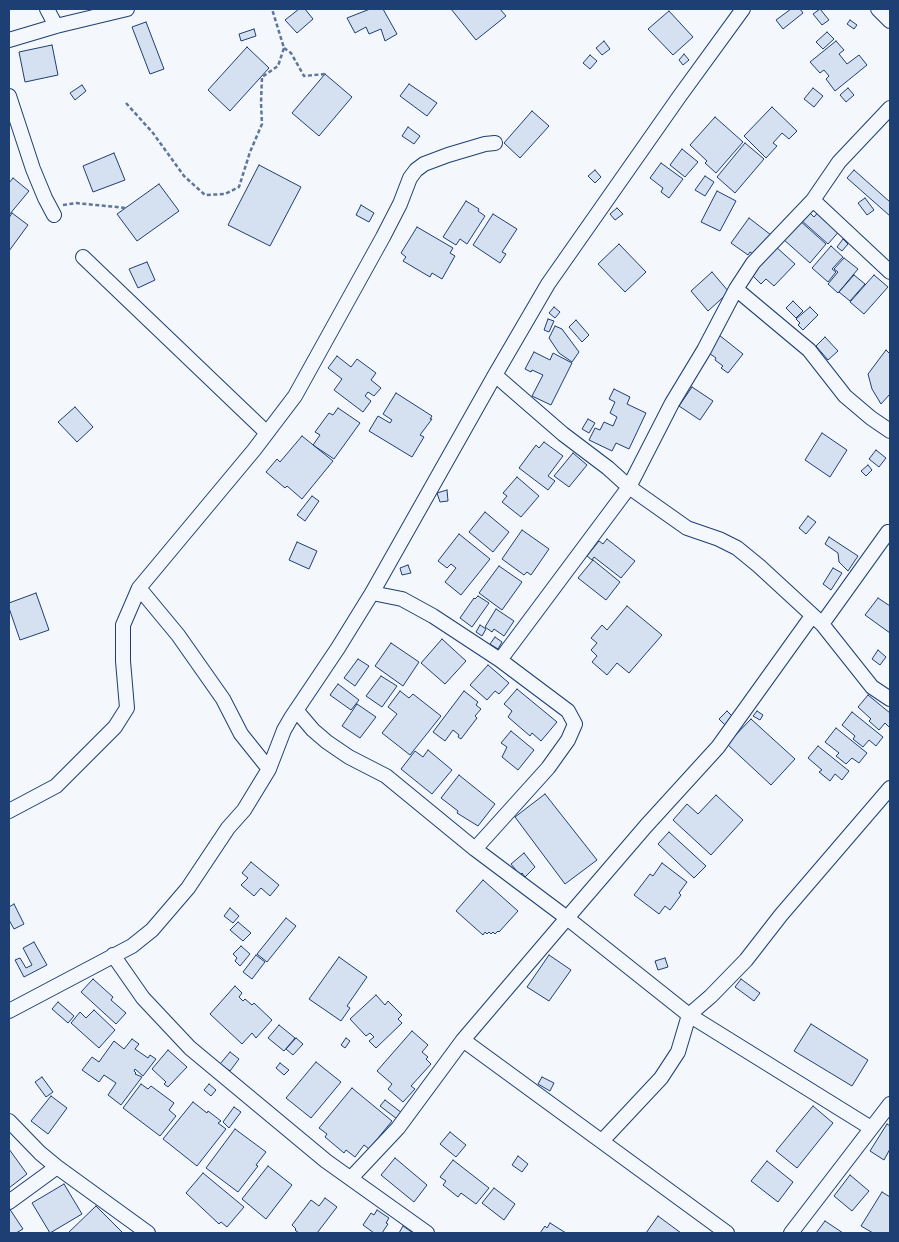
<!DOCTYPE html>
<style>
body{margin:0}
#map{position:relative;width:899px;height:1242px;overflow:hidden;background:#f4f7fb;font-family:Helvetica,sans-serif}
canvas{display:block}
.frame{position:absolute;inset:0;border:10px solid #1d3f73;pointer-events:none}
</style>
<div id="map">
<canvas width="899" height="1242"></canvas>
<div class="frame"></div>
</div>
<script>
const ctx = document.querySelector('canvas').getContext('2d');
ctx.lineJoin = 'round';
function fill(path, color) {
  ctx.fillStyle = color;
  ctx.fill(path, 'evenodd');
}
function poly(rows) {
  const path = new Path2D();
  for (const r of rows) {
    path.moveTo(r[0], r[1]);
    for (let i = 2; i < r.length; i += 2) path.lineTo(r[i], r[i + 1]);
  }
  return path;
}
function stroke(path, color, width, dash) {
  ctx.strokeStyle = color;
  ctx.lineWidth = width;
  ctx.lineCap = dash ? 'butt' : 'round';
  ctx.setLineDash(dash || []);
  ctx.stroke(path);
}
const building = poly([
 [299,9,305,9,313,19,297,33,285,20,299,9],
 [370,9,383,9,397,34,385,41,381,29,369,34,366,27,355,33,347,18,370,9],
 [451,9,500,9,506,16,476,40,451,9],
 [791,9,800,9,803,13,783,29,776,20,791,9],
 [820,9,829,20,822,25,813,14,820,9],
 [669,11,693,37,673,55,648,29,669,11],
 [850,20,857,25,854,29,847,24,850,20],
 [146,22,164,69,150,74,132,27,146,22],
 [254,29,256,36,241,41,239,34,254,29],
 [827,32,834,39,823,49,816,42,827,32],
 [604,41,610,49,602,55,596,48,604,41],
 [836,41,844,50,839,54,847,64,859,55,867,65,835,91,826,79,829,76,824,70,820,73,810,62,836,41],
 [52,45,58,75,25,82,19,52,52,45],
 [247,47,269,68,230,111,208,90,247,47],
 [684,54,689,60,683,65,679,60,684,54],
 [590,55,597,61,590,69,583,63,590,55],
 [325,74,352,97,319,136,292,113,325,74],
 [409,84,437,103,427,116,400,96,409,84],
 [82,85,86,91,75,100,70,93,82,85],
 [813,88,823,96,814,107,804,99,813,88],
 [848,88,854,95,846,102,840,95,848,88],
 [772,107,797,131,789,139,782,133,773,143,777,146,766,158,744,136,772,107],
 [532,111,549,126,520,158,504,143,532,111],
 [715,117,743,142,716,173,705,163,707,161,690,145,715,117],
 [408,127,420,136,414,144,402,136,408,127],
 [745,143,764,159,735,193,717,177,745,143],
 [682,149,698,162,685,177,670,165,682,149],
 [114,153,125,180,93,192,83,166,114,153],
 [661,163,683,179,669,198,661,192,663,188,650,178,661,163],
 [259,165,301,187,270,246,228,225,259,165],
 [595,170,601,177,595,183,588,176,595,170],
 [854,170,890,202,890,216,847,178,854,170],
 [705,176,714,182,705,196,695,190,705,176],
 [13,178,29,191,9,215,9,183,13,178],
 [159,184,179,211,137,241,117,214,159,184],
 [717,191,736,201,720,231,701,222,717,191],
 [865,198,874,210,867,215,858,203,865,198],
 [466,201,479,209,478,211,485,216,467,244,460,239,456,245,443,237,466,201],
 [361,205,374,213,369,222,356,215,361,205],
 [617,208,623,214,615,220,610,214,617,208],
 [820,210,842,228,828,244,801,220,809,212,814,217,820,210],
 [12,213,28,225,9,251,9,218,12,213],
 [493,214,517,229,502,252,506,254,500,263,473,245,493,214],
 [749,218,771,235,756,256,750,252,748,255,731,243,749,218],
 [799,220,826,244,810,263,783,239,799,220],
 [417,227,453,248,450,253,455,256,442,279,432,273,430,277,403,261,406,257,401,253,417,227],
 [843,239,848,244,842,251,837,247,843,239],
 [619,244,646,272,625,292,598,264,619,244],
 [775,246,795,264,774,286,766,279,761,284,749,272,775,246],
 [831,246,843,257,832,269,836,272,828,282,812,268,831,246],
 [844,258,858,269,838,293,828,284,838,272,834,269,844,258],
 [147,262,155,280,138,288,129,269,147,262],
 [712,272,729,292,708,311,691,291,712,272],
 [854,275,865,284,850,301,839,292,854,275],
 [874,275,888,287,864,314,850,302,874,275],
 [793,301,803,311,796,318,786,308,793,301],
 [554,307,560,312,555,318,549,313,554,307],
 [810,307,818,315,803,330,798,325,800,323,796,319,810,307],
 [548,319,554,321,549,332,544,330,548,319],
 [576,320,589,335,582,342,569,327,576,320],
 [555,326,562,329,579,352,572,362,559,353,549,338,555,326],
 [719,335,743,354,728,373,721,368,723,366,715,360,716,358,706,351,719,335],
 [825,337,838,351,828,360,816,346,825,337],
 [886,350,890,354,890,394,881,404,872,389,868,374,886,350],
 [534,352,550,360,553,353,572,363,551,405,532,396,543,375,532,370,531,372,525,369,534,352],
 [337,356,351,367,357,359,376,373,371,380,381,388,374,396,368,392,365,396,371,401,363,412,334,390,342,379,328,368,337,356],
 [692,387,713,401,700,420,679,406,692,387],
 [614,389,630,397,627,404,646,413,629,449,616,443,612,451,589,440,595,428,600,430,604,422,613,426,617,417,610,413,615,402,609,399,614,389],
 [396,393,432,416,430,419,432,419,420,435,424,437,412,457,369,431,378,416,390,423,392,420,383,414,396,393],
 [75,407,93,427,77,442,58,422,75,407],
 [338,408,360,423,334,459,313,445,320,435,315,432,329,413,333,415,338,408],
 [588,419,595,423,589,433,582,429,588,419],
 [822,433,847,450,830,477,805,460,822,433],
 [302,436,333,461,302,499,287,486,285,488,266,472,277,459,280,462,302,436],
 [544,442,563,456,548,476,555,481,548,490,519,468,536,445,539,448,544,442],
 [876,450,886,458,879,467,869,459,876,450],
 [573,453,587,465,569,487,554,476,573,453],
 [868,465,872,470,866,476,861,471,868,465],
 [517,477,539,496,521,517,502,502,507,496,503,493,517,477],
 [447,490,448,501,440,502,437,493,447,490],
 [312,496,319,501,305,521,297,515,312,496],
 [485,512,509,532,493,552,469,532,485,512],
 [808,516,816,522,806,534,799,528,808,516],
 [522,530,549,549,531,575,527,572,524,575,502,559,522,530],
 [459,534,490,559,461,595,445,582,456,568,451,564,447,568,438,561,459,534],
 [829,537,858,556,848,571,839,562,838,553,825,544,829,537],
 [607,539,635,561,621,578,594,557,592,560,587,556,599,541,603,544,607,539],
 [297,542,317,551,309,569,289,560,297,542],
 [593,560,620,582,606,600,578,578,593,560],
 [408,565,411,573,402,575,400,568,408,565],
 [499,566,522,582,502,610,479,593,499,566],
 [833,568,842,573,831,590,823,584,833,568],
 [36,593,49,630,20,640,9,608,9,603,36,593],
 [478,596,489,603,472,627,460,618,474,598,475,599,478,596],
 [878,598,890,606,890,633,865,615,878,598],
 [627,606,662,635,629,673,617,663,607,675,592,662,597,656,591,650,597,643,591,638,602,625,607,630,627,606],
 [496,609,514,621,504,636,494,629,492,632,485,627,496,609],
 [480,625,486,629,482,636,476,632,480,625],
 [495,637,502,642,498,649,490,644,495,637],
 [442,639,466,661,445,684,421,663,442,639],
 [391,643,419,662,403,686,375,666,391,643],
 [878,650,886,657,880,665,872,659,878,650],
 [358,659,369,666,355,686,344,678,358,659],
 [488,665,509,683,499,694,495,691,487,700,470,685,488,665],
 [381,676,397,686,382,707,366,696,381,676],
 [338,684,359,700,351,710,330,695,338,684],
 [517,689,557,722,541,741,532,733,530,736,508,717,512,711,504,704,517,689],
 [400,691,409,698,413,694,441,716,410,755,382,733,397,714,388,707,400,691],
 [464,691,478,702,476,705,481,709,475,716,477,718,461,739,458,737,459,735,453,730,445,741,433,732,464,691],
 [868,695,890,713,890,728,885,723,879,730,869,721,871,719,858,707,868,695],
 [357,704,376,717,360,738,342,726,357,704],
 [727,711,733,717,725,725,719,719,727,711],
 [757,711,763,715,760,720,753,716,757,711],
 [852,712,883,737,876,746,869,740,863,747,853,739,855,736,842,725,852,712],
 [751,719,795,759,771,785,727,744,751,719],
 [836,728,867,753,859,763,852,758,846,764,836,756,839,753,825,742,836,728],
 [511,731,534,750,518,770,502,757,507,747,501,743,511,731],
 [818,746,849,771,842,780,835,774,830,781,819,772,822,770,808,758,818,746],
 [428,750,452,770,432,794,401,769,415,751,423,757,428,750],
 [459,775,495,804,478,826,457,813,458,811,441,798,459,775],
 [545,794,597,860,565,884,515,817,545,794],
 [716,795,743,820,711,855,673,820,687,804,698,814,716,795],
 [669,832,706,866,694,878,658,844,669,832],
 [524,853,535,867,525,877,522,873,520,875,511,864,524,853],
 [251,862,279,885,270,896,261,888,254,896,241,885,248,878,242,873,251,862],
 [662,863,687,882,679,893,681,895,670,910,665,906,659,914,634,895,650,874,653,876,662,863],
 [483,880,518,911,499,932,498,931,495,934,493,932,491,934,489,932,487,934,485,932,483,935,456,911,483,880],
 [14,904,24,924,14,929,9,920,9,907,14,904],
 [230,908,239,916,233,923,224,916,230,908],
 [286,918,296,926,267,962,257,954,286,918],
 [238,922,251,933,243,941,230,930,238,922],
 [34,942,47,965,24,977,15,960,20,958,26,968,32,965,23,948,34,942],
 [241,946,250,954,240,966,235,961,237,958,233,954,241,946],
 [256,955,265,962,252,979,243,972,256,955],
 [549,955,571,970,549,1001,527,987,549,955],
 [339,957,367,977,347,1006,350,1008,341,1021,309,999,339,957],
 [665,958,668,967,658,970,655,961,665,958],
 [93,979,113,997,111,1000,126,1013,116,1024,81,992,93,979],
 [741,979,760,993,754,1001,735,987,741,979],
 [235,986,242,993,239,997,243,1001,245,999,252,1005,254,1003,272,1020,256,1038,252,1033,242,1044,210,1014,235,986],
 [376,995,385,1005,388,1001,402,1015,398,1019,402,1023,376,1048,369,1041,374,1037,370,1033,366,1036,350,1019,376,995],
 [58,1002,74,1016,68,1023,52,1009,58,1002],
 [94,1010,115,1030,99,1048,71,1023,80,1012,86,1018,94,1010],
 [811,1024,868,1060,852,1086,794,1051,811,1024],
 [279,1025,295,1038,284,1051,268,1038,279,1025],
 [412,1031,428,1045,422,1052,428,1057,426,1059,431,1064,411,1086,415,1089,403,1102,388,1089,392,1084,377,1071,412,1031],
 [296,1038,303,1044,293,1055,286,1049,296,1038],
 [346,1038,350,1041,345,1048,341,1045,346,1038],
 [132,1039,139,1044,135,1049,148,1058,150,1055,156,1059,143,1076,135,1069,134,1071,136,1073,135,1074,142,1077,121,1105,108,1095,116,1083,104,1075,99,1082,82,1070,92,1057,99,1062,114,1041,124,1049,132,1039],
 [168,1050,187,1067,168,1087,164,1084,166,1082,152,1069,168,1050],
 [230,1052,239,1059,230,1071,220,1064,230,1052],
 [316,1062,341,1082,311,1118,286,1098,316,1062],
 [280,1063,289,1070,284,1075,276,1068,280,1063],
 [42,1077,53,1092,46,1097,35,1082,42,1077],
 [542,1077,554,1083,550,1091,538,1084,542,1077],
 [141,1084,148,1089,151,1086,174,1103,169,1110,176,1116,160,1136,123,1108,141,1084],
 [209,1084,216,1090,211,1096,204,1090,209,1084],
 [352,1088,392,1121,369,1149,364,1145,355,1157,346,1150,344,1153,325,1137,327,1134,319,1128,352,1088],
 [51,1096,67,1108,48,1134,31,1121,51,1096],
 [385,1100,402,1113,397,1119,380,1106,385,1100],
 [193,1102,207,1113,208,1111,221,1121,218,1123,226,1129,197,1166,163,1139,193,1102],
 [813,1106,833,1123,797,1168,776,1151,813,1106],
 [234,1107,241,1112,229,1128,223,1122,234,1107],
 [887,1124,890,1126,890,1149,884,1160,870,1151,887,1124],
 [235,1129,266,1152,256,1165,258,1166,238,1192,206,1168,235,1129],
 [450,1132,466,1145,456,1157,440,1144,450,1132],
 [9,1149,27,1174,9,1188,9,1149],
 [518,1156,528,1164,522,1172,512,1165,518,1156],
 [395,1158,427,1185,414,1202,381,1175,395,1158],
 [453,1160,489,1188,476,1204,461,1193,458,1197,443,1185,446,1181,440,1177,453,1160],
 [767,1161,793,1182,778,1202,751,1181,767,1161],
 [268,1166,292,1185,266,1219,242,1199,268,1166],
 [203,1173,244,1207,227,1227,221,1222,219,1224,186,1193,203,1173],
 [850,1175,869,1191,852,1211,834,1196,850,1175],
 [64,1184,82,1214,50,1233,32,1203,64,1184],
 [494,1188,515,1204,504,1220,482,1203,494,1188],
 [882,1192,890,1197,890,1231,889,1233,873,1233,861,1226,882,1192],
 [325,1198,337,1207,317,1233,299,1233,295,1230,296,1229,292,1225,311,1200,319,1206,325,1198],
 [96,1206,123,1233,68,1233,96,1206],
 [9,1208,23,1229,16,1233,9,1233,9,1208],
 [377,1210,389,1218,386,1223,388,1224,382,1233,374,1233,363,1225,371,1213,374,1215,377,1210],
 [658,1216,681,1233,646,1233,658,1216],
 [825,1221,843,1233,816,1233,825,1221],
 [550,1223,566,1233,540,1233,545,1226,547,1228,550,1223],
 [403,1226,413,1233,399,1233,403,1226]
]);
const path = poly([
 [284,48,291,53,304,76,325,74],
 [126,103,153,133,184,176,205,195,225,194,239,187,250,152,262,124,261,103,262,77,278,66,284,48,272,9],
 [63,205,76,203,126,208]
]);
const street = poly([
 [47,9,56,26],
 [878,9,890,21],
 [9,40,56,26,127,9],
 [9,96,33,169,45,198,54,215],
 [813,200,890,272],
 [83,257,267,433],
 [736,289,809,350,845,396,871,418,890,431],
 [495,375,563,434,608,468,629,487,687,528,719,539,737,548,759,566,822,624,872,687,890,699],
 [139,588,178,635,223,699,241,734,269,769],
 [372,593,402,599,433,616,500,660,568,711,575,724,568,740,548,768,475,849],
 [822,624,888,532],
 [500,660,629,487,672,403,704,350,736,289,753,263,813,200,839,162,890,108],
 [296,710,313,730,327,742,349,757,386,776,475,849,567,918,689,1015,871,1128],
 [9,811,56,786,115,727,127,708,123,661,123,625,139,588,254,450,295,396,383,237,400,204,410,178,416,170,424,164,448,155,485,144,495,143],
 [113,955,143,998,190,1048,326,1161,427,1233],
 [9,1011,132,946,152,930,188,888,228,828,244,810,269,769,284,730,291,718,338,648,372,593,495,375,548,284,679,97,743,9],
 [463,1040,727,1233],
 [9,1121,40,1153,57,1167,148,1233],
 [602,1141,661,1078,678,1052,689,1015,711,996,746,960,781,915,890,788],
 [351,1178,398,1128,463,1040,567,918,646,826,718,747,812,616],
 [9,1202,57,1167],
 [791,1233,890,1104]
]);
fill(building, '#d5e0f0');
stroke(building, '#1d3f73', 1);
stroke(street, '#1d3f73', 16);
stroke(path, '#5e769c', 2.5, [4, 2.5]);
stroke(street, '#f4f7fb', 14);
</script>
